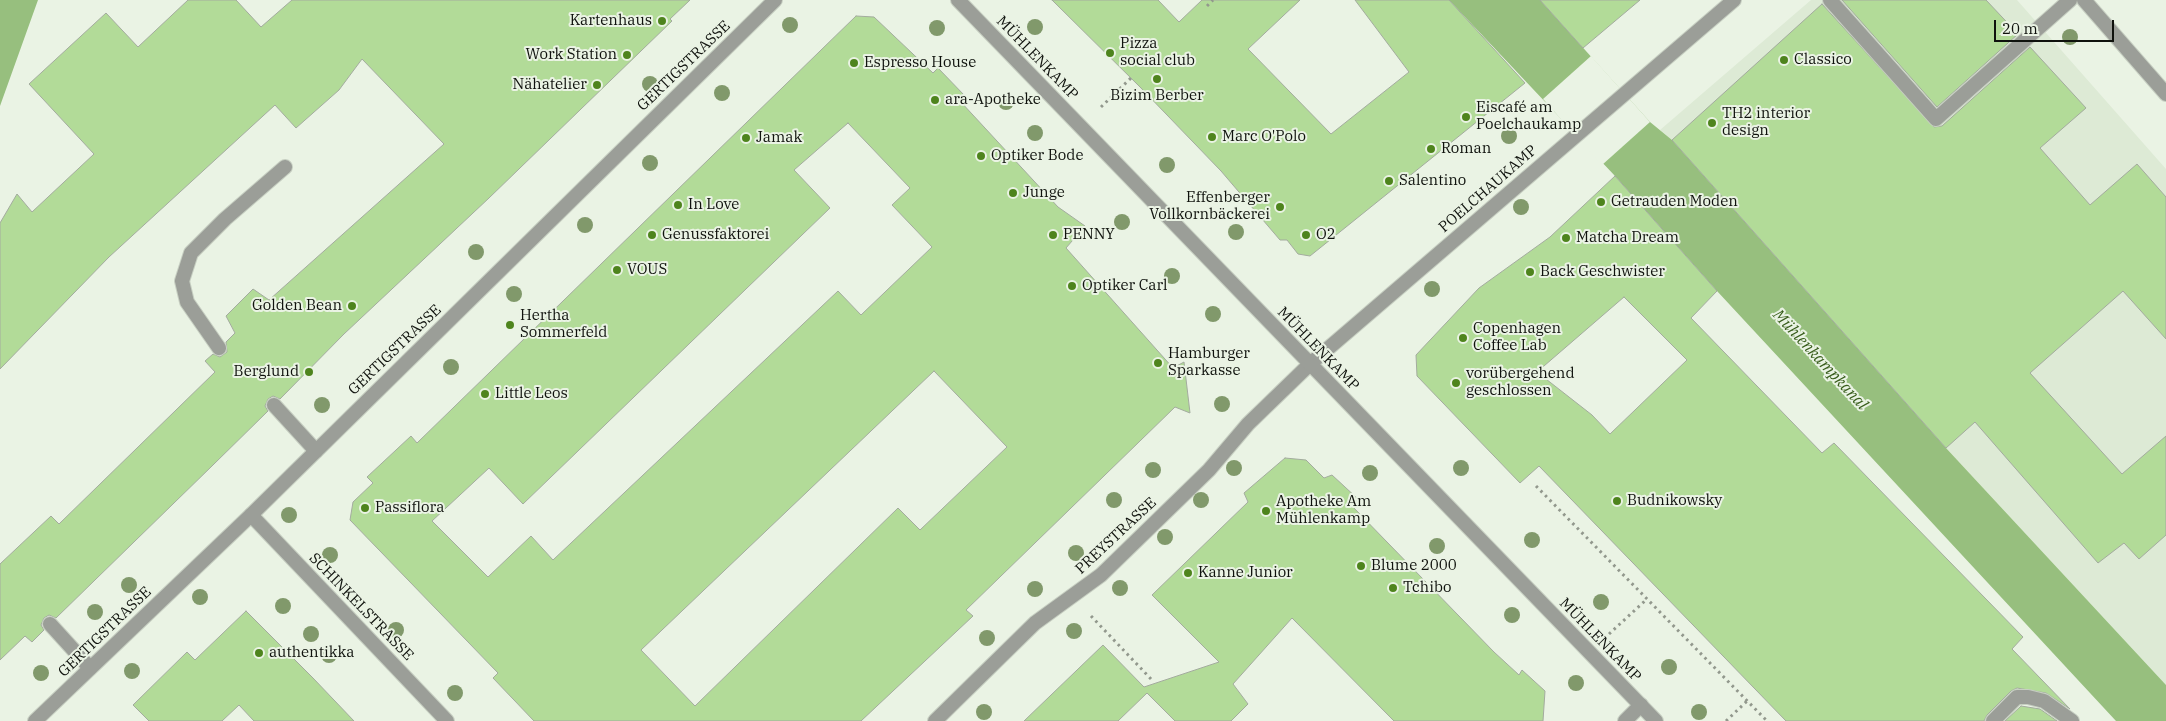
<!DOCTYPE html>
<meta charset="utf-8">
<style>
body{margin:0}
#map{position:relative;width:2166px;height:721px;overflow:hidden;background:#eaf3e4;font-family:"IBM Plex Serif",serif}
canvas{display:block}
.scale{position:absolute;left:1994px;top:20px;width:120px;height:22px;box-sizing:border-box;border:2px solid #0f120d;border-top:0;padding-left:6px;font-size:15px;line-height:18px;white-space:nowrap;color:#0f120d;-webkit-text-stroke:4px #eaf3e4;paint-order:stroke}
</style>
<div id="map">
<canvas width="2166" height="721"></canvas>
<div class="scale">20 m</div>
</div>
<script>
const ctx = document.querySelector('canvas').getContext('2d');
ctx.lineJoin = 'round';
function fill(path, color) {
  ctx.fillStyle = color;
  ctx.fill(path, 'evenodd');
}
function poly(rows) {
  const path = new Path2D();
  for (const r of rows) {
    path.moveTo(r[0], r[1]);
    for (let i = 2; i < r.length; i += 2) path.lineTo(r[i], r[i + 1]);
  }
  return path;
}
function stroke(path, color, width, dash) {
  ctx.strokeStyle = color;
  ctx.lineWidth = width;
  ctx.lineCap = dash ? 'butt' : 'round';
  ctx.setLineDash(dash || []);
  ctx.stroke(path);
}
function write(font, color, halo, rows, align = 'center') {
  ctx.font = font + ' "IBM Plex Serif",serif';
  ctx.lineWidth = 4;
  ctx.setLineDash([]);
  ctx.textBaseline = 'middle';
  ctx.strokeStyle = halo;
  ctx.fillStyle = color;
  for (const [text, x, y, turn = 0] of rows) {
    ctx.save();
    ctx.translate(x, y);
    ctx.rotate((+turn || 0) * Math.PI / 180);
    ctx.textAlign = isNaN(turn) ? turn : align;
    if (halo) ctx.strokeText(text, 0, 0);
    ctx.fillText(text, 0, 0);
    ctx.restore();
  }
}
const built = poly([
 [1811,0,2017,0,2166,169,2166,685,1946,448,1672,140,1660,130]
]);
const water = poly([
 [0,0,38,0,0,106],
 [1449,0,1540,0,1650,122,1672,140,1946,448,2166,685,2166,721,2116,721,1717,291,1615,176]
]);
const pier = poly([
 [1591,56,1650,122,1602,165,1543,99]
]);
const building = poly([
 [188,0,236,0,261,27,292,0,690,0,670,19,672,21,489,198,344,334,280,399,273,396,268,399,265,406,268,411,213,465,56,618,49,615,44,618,41,625,44,630,32,642,25,636,0,660,0,564,51,516,59,524,215,372,205,361,213,354,220,357,227,352,226,342,235,333,226,316,253,289,269,300,444,144,362,59,339,90,296,128,275,105,109,257,0,369,0,223,17,194,32,212,94,154,29,84,106,13,138,47,188,0],
 [1052,0,1158,0,1179,22,1202,0,1300,0,1248,49,1331,134,1409,72,1355,0,1449,0,1525,83,1310,256,1298,254,1287,240,1280,240,1221,171,1140,87,1052,0],
 [1540,0,1640,0,1583,48,1540,0],
 [1842,0,1986,0,2018,34,1937,107,1842,0],
 [1822,4,1934,127,1942,126,2030,47,2086,108,2040,148,2090,205,2137,164,2166,197,2166,339,2123,291,2030,373,2122,474,2166,436,2166,535,2139,559,2124,543,2098,563,1975,422,1946,448,1672,140,1822,4],
 [856,16,874,17,933,73,938,68,965,96,960,101,1058,207,1085,226,1066,248,1173,368,1184,362,1190,413,1175,407,966,610,973,616,861,721,534,721,493,678,498,673,350,520,353,502,373,483,367,477,411,436,417,443,856,16],
 [848,123,910,188,892,205,932,247,861,315,838,291,553,560,531,536,488,577,432,521,489,468,523,504,830,208,794,170,848,123],
 [934,371,1007,447,920,530,898,508,695,706,641,650,934,371],
 [1615,176,1717,291,1691,318,1822,453,1834,443,2023,637,2012,649,2070,709,2046,693,2017,688,2011,691,1987,715,1984,721,1786,721,1539,466,1520,483,1417,376,1416,355,1479,288,1550,237,1615,176],
 [1624,297,1687,360,1610,434,1592,415,1537,372,1624,297],
 [1285,458,1306,460,1324,478,1332,475,1358,499,1352,506,1494,652,1519,675,1522,670,1545,691,1543,721,1394,721,1292,618,1233,684,1248,704,1231,721,1175,721,1147,693,1118,721,1024,721,1103,645,1144,687,1219,662,1152,595,1248,502,1244,493,1285,458],
 [246,611,313,678,354,721,254,721,239,705,222,721,149,721,133,705,187,652,195,660,246,611],
 [2021,706,2040,709,2057,721,2005,721,2021,706]
]);
const path = poly([
 [1207,6,1213,0],
 [1101,107,1131,78],
 [1536,486,1767,721],
 [1091,616,1151,679],
 [1609,634,1647,599],
 [1726,721,1747,701]
]);
const service = poly([
 [1830,0,1936,119,2070,0],
 [219,348,187,302,182,281,191,253,225,219,285,167],
 [274,405,316,451],
 [50,624,90,668],
 [1993,721,2017,697,2028,697,2044,701,2072,721]
]);
const minor = poly([
 [2084,0,2166,94],
 [251,515,447,721],
 [935,721,1035,623,1101,575,1209,470,1248,424,1310,364],
 [1625,721,1641,705]
]);
const tertiary = poly([
 [958,0,1656,721],
 [1310,364,1734,0],
 [35,721,251,515,775,0]
]);
const trees = [
 [790,25],
 [1035,27],
 [937,28],
 [2070,37],
 [650,84],
 [722,93],
 [1006,102],
 [1035,133],
 [1509,136],
 [650,163],
 [1167,165],
 [1521,207],
 [1122,222],
 [585,225],
 [1236,232],
 [476,252],
 [1172,276],
 [1432,289],
 [514,294],
 [1213,314],
 [451,367],
 [1222,404],
 [322,405],
 [1234,468],
 [1461,468],
 [1153,470],
 [1370,473],
 [1114,500],
 [1201,500],
 [289,515],
 [1165,537],
 [1532,540],
 [1437,546],
 [1076,553],
 [330,555],
 [129,585],
 [1120,588],
 [1035,589],
 [200,597],
 [1601,602],
 [283,606],
 [95,612],
 [1512,615],
 [396,630],
 [1074,631],
 [311,634],
 [987,638],
 [329,655],
 [1669,667],
 [132,671],
 [41,673],
 [1576,683],
 [455,693],
 [984,712],
 [1699,712]
];
const markers = [
 [662,21,5,"#4e841d"],
 [1110,53,5,"#4e841d"],
 [627,55,5,"#4e841d"],
 [1784,60,5,"#4e841d"],
 [854,63,5,"#4e841d"],
 [1157,79,5,"#4e841d"],
 [597,85,5,"#4e841d"],
 [935,100,5,"#4e841d"],
 [1466,117,5,"#4e841d"],
 [1712,123,5,"#4e841d"],
 [1212,137,5,"#4e841d"],
 [746,138,5,"#4e841d"],
 [1431,149,5,"#4e841d"],
 [981,156,5,"#4e841d"],
 [1389,181,5,"#4e841d"],
 [1013,193,5,"#4e841d"],
 [1601,202,5,"#4e841d"],
 [678,205,5,"#4e841d"],
 [1280,207,5,"#4e841d"],
 [652,235,5,"#4e841d"],
 [1053,235,5,"#4e841d"],
 [1306,235,5,"#4e841d"],
 [1566,238,5,"#4e841d"],
 [617,270,5,"#4e841d"],
 [1530,272,5,"#4e841d"],
 [1072,286,5,"#4e841d"],
 [352,306,5,"#4e841d"],
 [510,325,5,"#4e841d"],
 [1463,338,5,"#4e841d"],
 [1158,363,5,"#4e841d"],
 [309,372,5,"#4e841d"],
 [1456,383,5,"#4e841d"],
 [485,394,5,"#4e841d"],
 [1617,501,5,"#4e841d"],
 [365,508,5,"#4e841d"],
 [1266,511,5,"#4e841d"],
 [1361,566,5,"#4e841d"],
 [1188,573,5,"#4e841d"],
 [1393,588,5,"#4e841d"],
 [259,653,5,"#4e841d"]
];
const poiNames = [
 ["Kartenhaus",652,21,"right"],
 ["Pizza",1120,44],
 ["social club",1120,61],
 ["Work Station",617,55,"right"],
 ["Classico",1794,60],
 ["Espresso House",864,63],
 ["Nähatelier",587,85,"right"],
 ["Bizim Berber",1157,96,"center"],
 ["ara-Apotheke",945,100],
 ["Eiscafé am",1476,108],
 ["Poelchaukamp",1476,125],
 ["TH2 interior",1722,114],
 ["design",1722,131],
 ["Marc O'Polo",1222,137],
 ["Jamak",756,138],
 ["Roman",1441,149],
 ["Optiker Bode",991,156],
 ["Salentino",1399,181],
 ["Junge",1023,193],
 ["Effenberger",1270,198,"right"],
 ["Vollkornbäckerei",1270,215,"right"],
 ["Getrauden Moden",1611,202],
 ["In Love",688,205],
 ["Genussfaktorei",662,235],
 ["PENNY",1063,235],
 ["O2",1316,235],
 ["Matcha Dream",1576,238],
 ["VOUS",627,270],
 ["Back Geschwister",1540,272],
 ["Optiker Carl",1082,286],
 ["Golden Bean",342,306,"right"],
 ["Hertha",520,316],
 ["Sommerfeld",520,333],
 ["Copenhagen",1473,329],
 ["Coffee Lab",1473,346],
 ["Hamburger",1168,354],
 ["Sparkasse",1168,371],
 ["Berglund",299,372,"right"],
 ["vorübergehend",1466,374],
 ["geschlossen",1466,391],
 ["Little Leos",495,394],
 ["Budnikowsky",1627,501],
 ["Apotheke Am",1276,502],
 ["Mühlenkamp",1276,519],
 ["Passiflora",375,508],
 ["Blume 2000",1371,566],
 ["Kanne Junior",1198,573],
 ["Tchibo",1403,588],
 ["authentikka",269,653]
];
const streetNames = [
 ["MÜHLENKAMP",1037,58,46],
 ["GERTIGSTRASSE",684,66,-44],
 ["POELCHAUKAMP",1488,189,-41],
 ["MÜHLENKAMP",1318,349,46],
 ["GERTIGSTRASSE",395,350,-44],
 ["PREYSTRASSE",1116,536,-43],
 ["SCHINKELSTRASSE",361,607,46],
 ["GERTIGSTRASSE",105,632,-44],
 ["MÜHLENKAMP",1600,640,46]
];
const waterNames = [
 ["Mühlenkampkanal",1820,360,47]
];
fill(built, '#ddead5');
fill(water, '#97bf7e');
fill(pier, '#eaf3e4');
fill(building, '#b2db98');
stroke(building, '#a3ab9e', 1);
stroke(service, '#c7cfc2', 16);
stroke(minor, '#c7cfc2', 16);
stroke(tertiary, '#c7cfc2', 16);
stroke(path, '#92988d', 3, [2.5, 4]);
stroke(service, '#9b9e98', 14);
stroke(minor, '#9b9e98', 14);
stroke(tertiary, '#9b9e98', 14);
ctx.fillStyle = '#81996b';
for (const [x, y] of trees) {
  ctx.beginPath();
  ctx.arc(x, y, 8, 0, 2 * Math.PI);
  ctx.fill();
}
for (const [x, y, r, color] of markers) {
  const dot = new Path2D();
  dot.arc(x, y, r, 0, 2 * Math.PI);
  ctx.fillStyle = color;
  ctx.fill(dot);
  stroke(dot, '#eaf3e4', 2);
}
write('15px', '#0f120d', '#eaf3e4', poiNames, 'left');
write('15px', '#0f120d', '#eaf3e4', streetNames);
write('italic 16px', '#395e1c', '#eaf3e4', waterNames);
</script>
